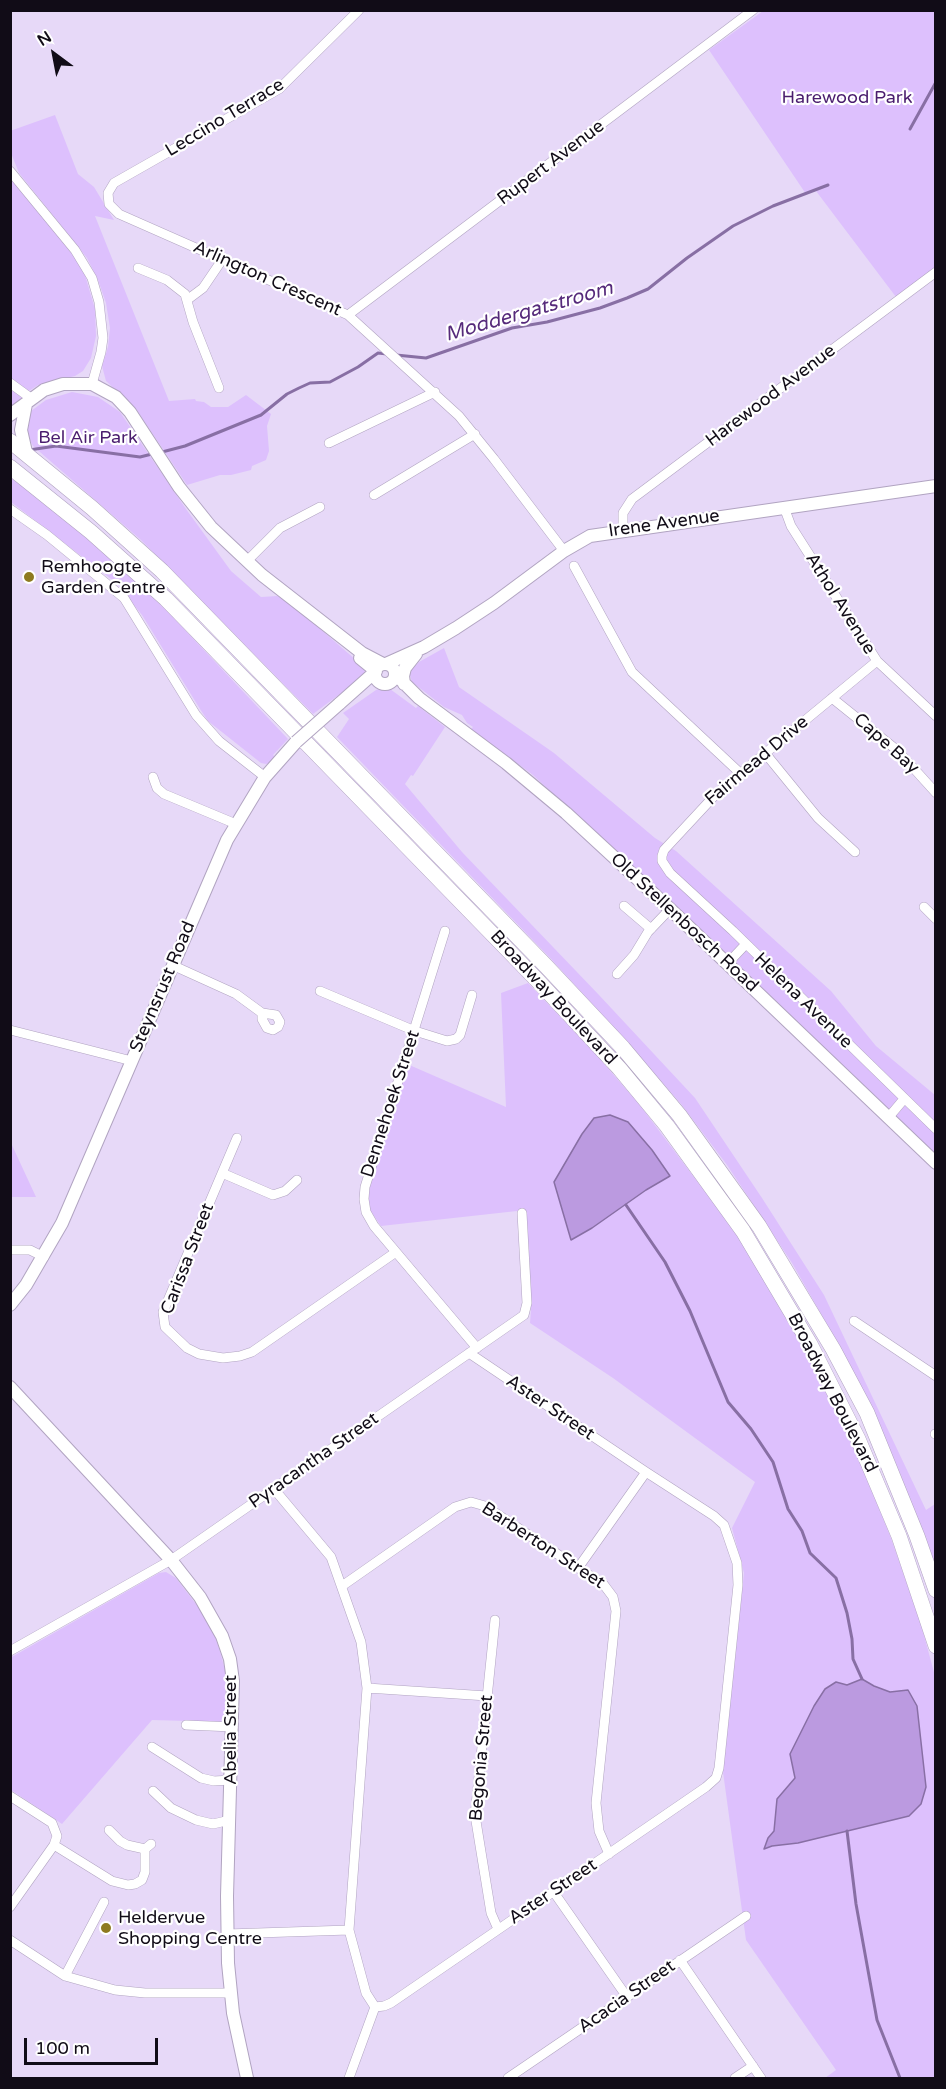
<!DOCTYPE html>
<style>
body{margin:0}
#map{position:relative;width:946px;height:2089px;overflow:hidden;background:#e7d9f8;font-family:"Varela Round",sans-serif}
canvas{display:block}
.frame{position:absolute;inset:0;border:12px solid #110c17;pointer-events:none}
.north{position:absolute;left:24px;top:24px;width:60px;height:60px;-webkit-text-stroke:4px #fff;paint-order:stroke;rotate:328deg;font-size:16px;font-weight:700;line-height:24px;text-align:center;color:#110c17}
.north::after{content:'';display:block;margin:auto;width:21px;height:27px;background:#110c17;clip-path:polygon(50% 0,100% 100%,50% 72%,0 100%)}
.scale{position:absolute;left:24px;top:2038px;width:134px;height:27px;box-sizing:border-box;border:3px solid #110c17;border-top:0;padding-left:8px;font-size:18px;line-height:21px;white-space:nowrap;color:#110c17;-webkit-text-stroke:4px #fff;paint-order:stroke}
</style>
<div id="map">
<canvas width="946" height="2089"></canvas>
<div class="frame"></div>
<div class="north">N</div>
<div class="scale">100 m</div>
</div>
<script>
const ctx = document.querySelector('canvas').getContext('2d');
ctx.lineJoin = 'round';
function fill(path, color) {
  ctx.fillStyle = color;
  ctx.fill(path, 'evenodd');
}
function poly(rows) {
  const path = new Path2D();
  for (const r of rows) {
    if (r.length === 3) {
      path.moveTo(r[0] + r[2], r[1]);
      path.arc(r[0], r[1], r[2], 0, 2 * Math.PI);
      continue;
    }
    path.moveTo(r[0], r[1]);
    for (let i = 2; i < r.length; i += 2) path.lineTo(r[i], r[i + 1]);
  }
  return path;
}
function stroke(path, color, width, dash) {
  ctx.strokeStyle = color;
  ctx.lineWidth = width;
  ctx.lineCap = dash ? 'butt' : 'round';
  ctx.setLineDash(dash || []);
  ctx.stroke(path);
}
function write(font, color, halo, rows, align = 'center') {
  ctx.font = font + ' "Varela Round",sans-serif';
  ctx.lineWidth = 4.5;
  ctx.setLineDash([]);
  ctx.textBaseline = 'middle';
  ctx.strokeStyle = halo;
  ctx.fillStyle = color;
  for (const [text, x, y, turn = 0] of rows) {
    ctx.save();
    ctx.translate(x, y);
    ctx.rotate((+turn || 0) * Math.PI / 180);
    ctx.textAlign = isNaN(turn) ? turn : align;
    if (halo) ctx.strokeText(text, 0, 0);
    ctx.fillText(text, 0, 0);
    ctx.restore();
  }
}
const green = poly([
 [763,11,935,11,935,268,896,297,816,191,806,194,709,50],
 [55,115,78,174,94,187,114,220,95,216,169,401,195,399,196,401,204,402,211,407,228,407,246,395,271,414,267,426,269,451,266,460,252,466,251,470,231,475,220,475,187,485,136,409,106,381,102,366,108,347,110,328,106,303,98,280,87,258,19,173,11,153,10,131],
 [11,177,76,259,85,275,95,309,96,336,91,358,83,371,75,376,38,385,26,393,11,411],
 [72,392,98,397,120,412,186,509,231,571,261,597,277,596,288,601,364,667,365,673,363,677,313,714,141,540,33,446,25,432,31,411,46,400],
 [10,477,58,513,114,561,167,611,288,739,273,755,275,757,270,763,266,764,261,763,208,721,200,709,142,615,115,582,11,502],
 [444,648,459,687,554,753,655,838,676,851,831,991,876,1046,935,1095,935,1155,533,775,471,729,473,727,467,723,462,715,444,707,412,682,409,672,419,662],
 [383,688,390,689,416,708,418,706,445,727,413,776,411,775,405,784,462,852,599,995,695,1098,762,1198,824,1295,926,1510,935,1504,935,1564,899,1471,873,1410,850,1365,792,1263,727,1165,681,1104,628,1043,551,959,337,737,349,719,343,713,376,690],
 [528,983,592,1050,639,1104,736,1233,789,1321,824,1388,857,1454,891,1538,921,1624,935,1676,935,2078,825,2078,836,2070,746,1940,723,1772,744,1573,732,1528,755,1482,613,1378,530,1323,531,1310,526,1210,381,1226,370,1210,367,1193,407,1064,506,1107,501,993],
 [10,1143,11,1143,36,1197,11,1197],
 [166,1572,176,1578,199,1608,213,1631,220,1651,225,1670,226,1722,152,1720,62,1824,11,1790,10,1658,159,1573]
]);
const water = poly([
 [610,1115,628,1122,652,1150,670,1176,646,1190,592,1228,571,1240,554,1182,582,1134,594,1118,610,1115],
 [862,1679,874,1686,890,1692,908,1690,917,1706,926,1787,921,1804,909,1816,798,1843,772,1846,764,1849,768,1838,774,1831,777,1799,795,1778,790,1754,814,1706,825,1689,836,1682,847,1685,862,1679]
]);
const stream = poly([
 [910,129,936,82],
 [396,355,426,358,512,328,547,322,600,308,627,298,648,289,687,258,733,226,773,206,828,185],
 [29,450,56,446,140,457,152,454],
 [162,452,185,446,261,415,287,394,299,388,310,383,330,382,358,367,378,353,387,354],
 [626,1205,665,1262,690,1311,728,1402,751,1429,773,1462,788,1509,802,1531,810,1553,836,1578,847,1613,852,1639,853,1659,862,1679],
 [847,1831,856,1904,877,2020,900,2078]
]);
const minor = poly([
 [359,10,279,89,114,183,108,193,109,204,119,214,348,315,459,416,494,459,564,551],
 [10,171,75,250,92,278,99,302,103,338,101,352,92,384],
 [138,268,167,280,185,294,193,322,219,388],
 [187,300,203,288,222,260],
 [348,315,753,10],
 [10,383,32,399],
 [329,443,435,392],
 [374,495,475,434],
 [784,507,791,526,877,661,936,716],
 [10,509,47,535,124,598,196,715,219,741,265,777],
 [623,530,623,513,632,499,936,272],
 [247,561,280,528,320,507],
 [574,566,632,672,740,773],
 [877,661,717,793,664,850,662,856,662,861,670,873,733,931,936,1129],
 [832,698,898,751,936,793],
 [765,753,818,818,855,852],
 [153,777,157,788,164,794,236,824],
 [624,906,651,929],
 [924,907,936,919],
 [445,931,365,1187,364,1199,366,1212,374,1226,477,1348],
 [727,964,745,945],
 [172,965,236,994,262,1013,276,1015,280,1022,278,1027,273,1030,267,1028,262,1019,262,1013],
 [617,974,634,955,648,932,670,909],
 [320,991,415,1031,447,1041,456,1039,460,1035,472,995],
 [10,1030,132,1061],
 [888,1118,904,1099],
 [237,1138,163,1312,165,1327,187,1348,199,1354,223,1358,240,1356,252,1352,396,1252],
 [222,1173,273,1195,285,1191,297,1180],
 [10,1250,30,1250,44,1257],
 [854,1321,936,1376],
 [935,1434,936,1434],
 [274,1489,331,1557,361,1642,367,1688,349,1930,366,1993,375,2007],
 [578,1568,646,1472],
 [342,1586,455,1507,471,1502,485,1506,604,1585,613,1597,616,1611,596,1803,599,1831,609,1854],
 [495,1620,475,1815,491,1913,498,1929],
 [10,1651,171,1560,524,1315,527,1303,522,1213],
 [367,1688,487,1696],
 [186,1725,233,1727],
 [152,1747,201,1778,214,1781,231,1780],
 [153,1791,171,1808,196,1820,213,1824,230,1820],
 [10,1796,52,1823,57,1836,54,1845,10,1907],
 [109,1830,120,1841,127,1845,145,1849],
 [54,1845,112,1881,128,1885,135,1884,142,1880,145,1872,145,1849,151,1844],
 [553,1891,627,1997],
 [227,1934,349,1930],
 [10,1940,65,1976,115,1990,145,1993,231,1993],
 [680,1960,761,2078],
 [65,1976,104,1902],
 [375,2007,384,2006,391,2003,706,1787,716,1778,719,1768,738,1585,737,1563,724,1525,714,1516,646,1472,469,1353],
 [349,2078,375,2007],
 [508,2078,746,1916],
 [735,2078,753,2066]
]);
const tertiary = poly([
 [26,404,21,430,26,452],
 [10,415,44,390,63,384,92,384,116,397,130,412,179,487,211,527,262,575,362,653,383,664],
 [360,658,376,671],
 [386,664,424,647,456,628,494,603,564,551,590,536,936,486],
 [385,674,10],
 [395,674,419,698,506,763,566,813,670,909,936,1163],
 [404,684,403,676,405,668,416,654],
 [339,704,375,672],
 [10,1305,26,1285,62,1223,227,840,265,777,296,742],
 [10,1387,171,1560,200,1597,222,1636,230,1659,233,1681,227,1896,228,1963,233,2013,247,2078]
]);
const primary = poly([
 [10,441,92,508,162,571,546,966,623,1048,680,1116,759,1226,833,1349,867,1413,917,1536,936,1590],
 [10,467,91,532,166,599,537,980,619,1068,667,1126,743,1231,810,1344,858,1439,899,1536,936,1646]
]);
const tertiaryBridge = poly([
 [296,742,339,704]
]);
const markers = [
 [29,577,6,"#8e7a20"],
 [106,1928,6,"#8e7a20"]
];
const parkNames = [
 ["Harewood Park",847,98],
 ["Bel Air Park",88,438]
];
const streetNames = [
 ["Leccino Terrace",225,118,-31],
 ["Rupert Avenue",551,163,-37],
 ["Arlington Crescent",267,279,24],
 ["Harewood Avenue",771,396,-37],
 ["Irene Avenue",664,524,-8],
 ["Athol Avenue",840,604,58],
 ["Cape Bay",886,744,42],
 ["Fairmead Drive",757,761,-40],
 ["Old Stellenbosch Road",684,923,43],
 ["Steynsrust Road",163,987,-67],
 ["Broadway Boulevard",553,998,47],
 ["Helena Avenue",803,1001,44],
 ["Dennehoek Street",391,1104,-72],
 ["Carissa Street",188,1259,-69],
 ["Broadway Boulevard",832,1393,63],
 ["Aster Street",550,1408,34],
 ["Pyracantha Street",314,1461,-35],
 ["Barberton Street",543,1546,33],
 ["Abelia Street",231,1730,-90],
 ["Begonia Street",482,1758,-85],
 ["Aster Street",553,1892,-34],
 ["Acacia Street",627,1997,-35]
];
const poiNames = [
 ["Remhoogte",41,567],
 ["Garden Centre",41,588],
 ["Heldervue",118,1918],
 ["Shopping Centre",118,1939]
];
const waterNames = [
 ["Moddergatstroom",529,312,-16]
];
fill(green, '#ddc0fd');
fill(water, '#bb9ae0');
stroke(water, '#886fa4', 1.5);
stroke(stream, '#886fa4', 3);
stroke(minor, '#b1a4c1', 10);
stroke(tertiary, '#b1a4c1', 14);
stroke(primary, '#b1a4c1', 16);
stroke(minor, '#fff', 9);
stroke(tertiary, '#fff', 12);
stroke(primary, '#fff', 15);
stroke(tertiaryBridge, '#b1a4c1', 14, []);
stroke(tertiaryBridge, '#fff', 12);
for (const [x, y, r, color] of markers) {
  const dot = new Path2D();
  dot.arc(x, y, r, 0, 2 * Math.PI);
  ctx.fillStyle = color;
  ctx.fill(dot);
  stroke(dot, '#fff', 2);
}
write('18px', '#4a1d6e', '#fff', parkNames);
write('18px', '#110c17', '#fff', streetNames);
write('18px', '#110c17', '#fff', poiNames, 'left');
write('italic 20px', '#562a7b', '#fff', waterNames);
</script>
